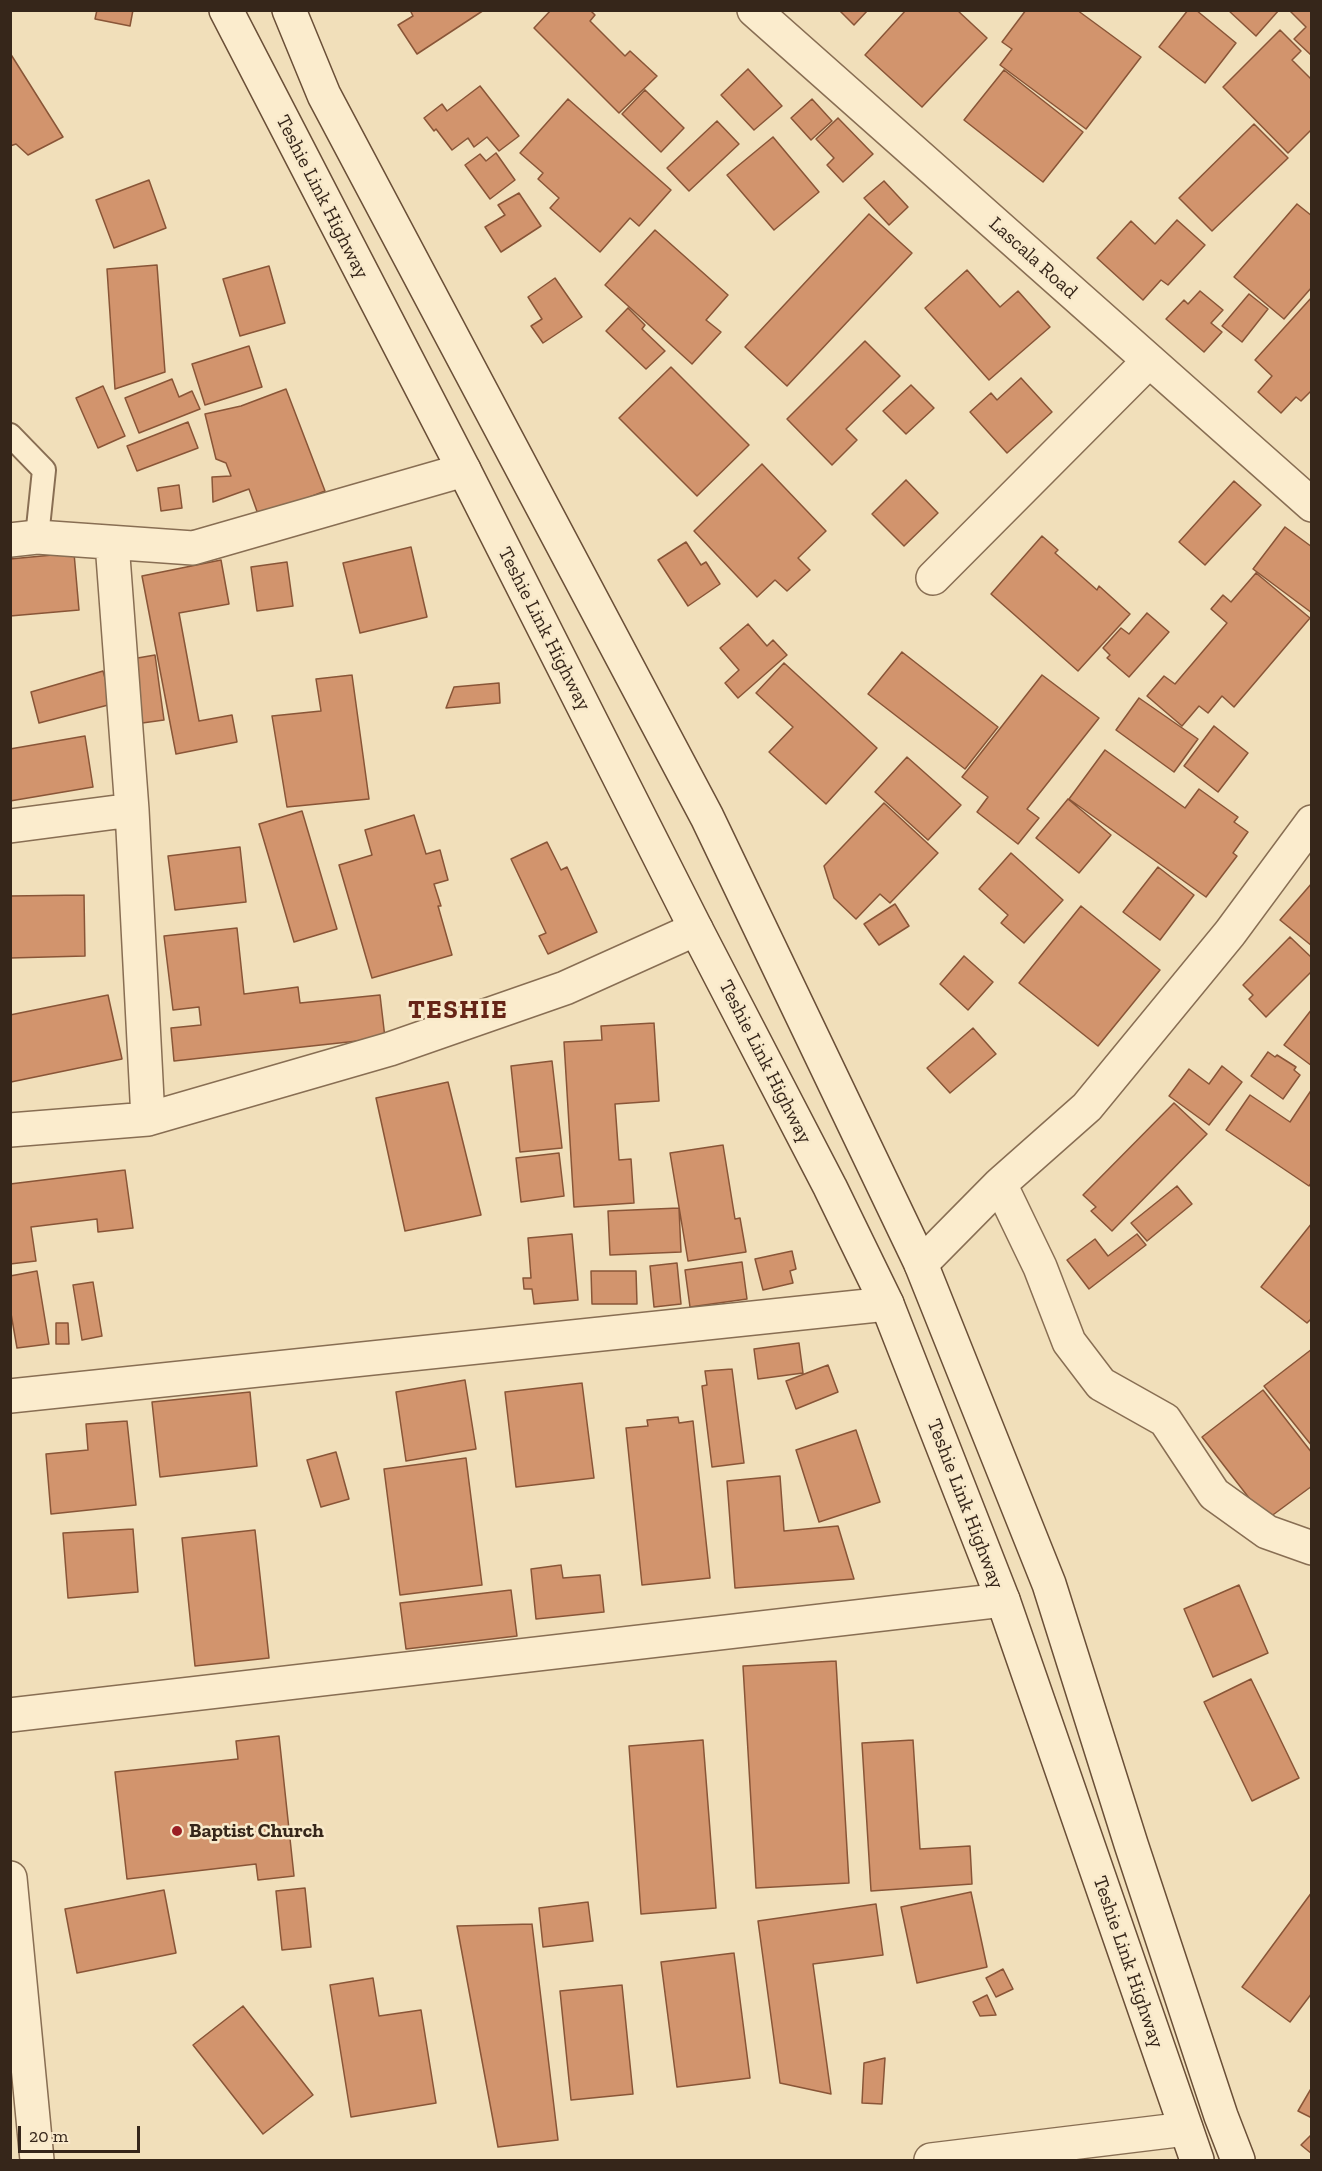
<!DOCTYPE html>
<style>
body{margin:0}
#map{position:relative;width:1322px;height:2171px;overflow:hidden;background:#f1dfba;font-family:"Zilla Slab",serif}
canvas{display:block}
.frame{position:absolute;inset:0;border:12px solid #36261a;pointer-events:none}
.scale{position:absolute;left:18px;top:2126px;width:122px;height:27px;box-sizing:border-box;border:3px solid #36261a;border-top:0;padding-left:8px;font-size:18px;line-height:21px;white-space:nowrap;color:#36261a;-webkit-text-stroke:4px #f8e9ca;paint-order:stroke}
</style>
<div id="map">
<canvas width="1322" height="2171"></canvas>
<div class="frame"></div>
<div class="scale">20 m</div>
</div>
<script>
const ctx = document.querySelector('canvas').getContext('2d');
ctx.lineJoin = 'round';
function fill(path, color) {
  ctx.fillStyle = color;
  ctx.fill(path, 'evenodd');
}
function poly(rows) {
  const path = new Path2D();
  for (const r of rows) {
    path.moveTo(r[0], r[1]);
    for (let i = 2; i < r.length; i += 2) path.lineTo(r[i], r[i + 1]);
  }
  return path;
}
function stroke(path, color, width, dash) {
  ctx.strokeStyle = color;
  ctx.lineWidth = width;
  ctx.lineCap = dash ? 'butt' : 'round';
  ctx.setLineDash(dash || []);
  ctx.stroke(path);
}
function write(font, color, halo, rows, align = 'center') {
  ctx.font = font + ' "Zilla Slab",serif';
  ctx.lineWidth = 5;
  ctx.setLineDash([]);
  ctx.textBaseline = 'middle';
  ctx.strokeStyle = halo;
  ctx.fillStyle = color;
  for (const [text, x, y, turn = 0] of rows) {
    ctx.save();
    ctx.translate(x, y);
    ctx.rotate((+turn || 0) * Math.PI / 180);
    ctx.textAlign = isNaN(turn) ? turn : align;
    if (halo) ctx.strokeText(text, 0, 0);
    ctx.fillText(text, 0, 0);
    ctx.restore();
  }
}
const building = poly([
 [97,10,133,10,130,26,95,19,97,10],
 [410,10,484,10,417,54,398,25,413,16,410,10],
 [551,10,590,10,595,15,590,21,625,56,630,51,657,76,619,113,534,28,551,10],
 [839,10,868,10,854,25,839,10],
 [906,10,957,10,987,38,922,107,865,55,906,10],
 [1026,10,1077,10,1141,57,1086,129,1000,65,1012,49,1002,42,1026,10],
 [1188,10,1196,10,1236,43,1205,83,1159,47,1188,10],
 [1228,10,1279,10,1256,36,1228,10],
 [1289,10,1312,10,1312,56,1294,39,1306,27,1289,10],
 [1280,30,1301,51,1292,60,1312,80,1312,129,1288,153,1223,87,1280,30],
 [10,53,63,137,28,155,16,144,10,146,10,53],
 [748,69,782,106,754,130,721,95,748,69],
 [1004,70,1083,132,1043,182,964,120,1004,70],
 [480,86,519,136,499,151,487,137,474,147,468,138,452,150,436,129,434,131,424,118,442,104,447,111,480,86],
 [645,90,684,128,661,152,622,114,645,90],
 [568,99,671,190,639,226,630,218,600,252,550,208,559,198,538,179,543,173,520,153,568,99],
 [812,99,832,121,811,140,791,118,812,99],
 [838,118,873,154,843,182,827,165,834,158,816,139,838,118],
 [717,121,739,144,689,191,667,168,717,121],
 [1254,124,1288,158,1212,231,1179,198,1254,124],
 [773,137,819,192,774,230,727,175,773,137],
 [496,153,515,180,490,199,465,165,480,154,486,161,496,153],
 [149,180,166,228,114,248,96,200,149,180],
 [884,181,908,207,889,225,864,198,884,181],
 [519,193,541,226,501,252,485,227,505,215,498,205,519,193],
 [1297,204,1312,216,1312,287,1284,319,1234,277,1297,204],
 [869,214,912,253,787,386,745,347,869,214],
 [1177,220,1205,245,1168,285,1161,280,1143,300,1097,258,1131,221,1155,244,1177,220],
 [655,230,728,295,706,320,721,332,692,364,605,285,655,230],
 [157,265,165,372,115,389,107,269,157,265],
 [269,266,285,323,240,336,223,279,269,266],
 [967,270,1000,307,1018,291,1050,327,989,380,925,308,967,270],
 [555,278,582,317,543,343,531,326,542,319,528,297,555,278],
 [1200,291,1223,310,1211,323,1222,332,1204,352,1166,319,1184,300,1188,304,1200,291],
 [1249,294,1268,309,1242,342,1222,326,1249,294],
 [1312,297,1312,390,1301,401,1296,397,1281,413,1258,392,1272,376,1255,360,1312,297],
 [628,308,645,325,642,329,665,351,646,369,606,331,628,308],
 [865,341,900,376,846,429,857,440,832,465,787,419,865,341],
 [249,346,262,387,205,405,192,364,249,346],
 [671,367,749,445,697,496,619,418,671,367],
 [1021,378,1052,412,1007,453,970,412,991,393,997,400,1021,378],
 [172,379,179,397,192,391,200,409,139,433,125,398,172,379],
 [911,385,934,408,906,434,883,411,911,385],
 [103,386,125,436,98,448,76,398,103,386],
 [286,389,325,491,259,517,249,489,213,502,212,477,231,476,226,463,216,459,205,414,241,406,286,389],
 [188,422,198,448,137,471,127,446,188,422],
 [762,464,826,531,798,558,810,570,787,591,775,580,757,597,694,531,762,464],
 [906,480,938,513,904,546,872,514,906,480],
 [1234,481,1261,505,1205,565,1179,542,1234,481],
 [179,485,182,508,161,511,158,488,179,485],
 [1285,527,1312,547,1312,613,1253,569,1285,527],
 [1042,536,1058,550,1055,553,1097,590,1099,586,1130,614,1078,671,991,594,1042,536],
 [686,542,701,565,706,562,720,584,688,606,658,560,686,542],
 [411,547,427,617,360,633,343,563,411,547],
 [74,553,79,610,10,616,10,559,74,553],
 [221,560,229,604,179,613,199,721,232,715,237,742,176,754,142,576,221,560],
 [287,562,293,606,257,611,251,567,287,562],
 [1256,573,1310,618,1234,707,1222,696,1208,713,1199,706,1182,726,1147,696,1164,676,1175,684,1227,623,1211,609,1223,595,1231,602,1256,573],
 [1147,613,1169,632,1129,677,1107,658,1110,655,1103,648,1121,628,1129,634,1147,613],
 [748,624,767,646,773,640,787,655,738,698,725,683,739,670,720,648,748,624],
 [902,652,998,727,965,769,868,694,902,652],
 [155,655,164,720,135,724,126,660,155,655],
 [784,663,877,748,826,804,769,752,793,727,756,693,784,663],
 [103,671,112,704,39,723,31,692,103,671],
 [352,675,369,799,287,807,272,716,321,711,316,679,352,675],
 [1042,675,1099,718,1027,809,1039,818,1018,844,977,812,988,797,962,777,1042,675],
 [499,683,500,703,446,708,454,687,499,683],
 [1139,698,1198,739,1174,772,1116,730,1139,698],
 [1214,726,1248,753,1218,792,1184,766,1214,726],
 [85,736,93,787,10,801,10,749,85,736],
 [1105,750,1185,808,1199,789,1238,817,1234,822,1248,832,1233,853,1237,856,1206,897,1069,799,1105,750],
 [907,757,961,805,928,840,875,792,907,757],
 [1068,799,1111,835,1079,873,1036,838,1068,799],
 [884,803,938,853,890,903,880,894,856,919,834,898,824,866,884,803],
 [302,811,337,929,294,942,259,824,302,811],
 [414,815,426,854,440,850,448,880,434,884,441,906,438,906,452,955,372,978,339,865,372,855,365,830,414,815],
 [547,842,561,870,567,867,597,932,548,954,539,936,546,933,511,859,547,842],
 [240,847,246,902,175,910,168,856,240,847],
 [1011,853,1063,900,1024,943,1001,923,1008,915,979,889,1011,853],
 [1158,867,1194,895,1160,940,1123,912,1158,867],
 [1312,883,1312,946,1280,920,1312,883],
 [84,895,85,956,10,958,10,896,84,895],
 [895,904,909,926,879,945,864,924,895,904],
 [1081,906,1160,970,1098,1046,1019,983,1081,906],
 [237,928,244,994,298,987,300,1003,380,995,385,1038,174,1061,171,1028,201,1025,199,1007,173,1010,164,936,237,928],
 [1290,937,1312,958,1312,971,1266,1017,1249,999,1253,995,1243,985,1290,937],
 [964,956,993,982,968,1010,940,984,964,956],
 [108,995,122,1059,11,1082,10,1015,108,995],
 [1312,1009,1312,1066,1284,1045,1312,1009],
 [654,1023,659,1101,615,1104,619,1160,631,1159,634,1203,574,1207,564,1042,602,1040,601,1026,654,1023],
 [973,1028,996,1054,950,1093,927,1068,973,1028],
 [1268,1052,1275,1057,1277,1055,1296,1067,1294,1070,1300,1075,1283,1099,1251,1076,1268,1052],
 [552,1061,562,1148,520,1152,511,1066,552,1061],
 [1222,1066,1242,1082,1209,1125,1169,1096,1189,1069,1209,1084,1222,1066],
 [448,1082,481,1215,405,1231,376,1098,448,1082],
 [1312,1089,1312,1182,1309,1186,1226,1130,1250,1095,1290,1122,1312,1089],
 [1174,1103,1207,1134,1112,1231,1091,1211,1096,1207,1083,1195,1174,1103],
 [723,1145,735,1219,740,1218,746,1252,688,1261,670,1153,723,1145],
 [559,1153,564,1196,521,1202,516,1158,559,1153],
 [125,1170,133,1228,98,1232,97,1219,31,1227,36,1261,10,1264,10,1184,125,1170],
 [1177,1186,1192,1204,1147,1241,1131,1223,1177,1186],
 [679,1208,681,1252,610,1255,608,1211,679,1208],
 [1312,1223,1312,1318,1307,1323,1261,1287,1312,1223],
 [572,1234,578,1300,534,1304,532,1289,524,1289,523,1278,531,1278,528,1238,572,1234],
 [1137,1234,1146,1245,1089,1289,1067,1260,1095,1239,1108,1256,1137,1234],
 [792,1251,796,1269,790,1271,793,1283,763,1290,755,1259,792,1251],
 [742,1262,747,1299,690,1307,685,1270,742,1262],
 [677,1263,681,1304,654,1307,650,1266,677,1263],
 [37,1271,49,1344,17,1348,10,1308,10,1276,37,1271],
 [591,1271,636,1271,637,1304,592,1304,591,1271],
 [93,1282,102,1336,82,1340,73,1285,93,1282],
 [56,1323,68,1323,69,1344,56,1344,56,1323],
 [799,1343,803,1373,758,1379,754,1349,799,1343],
 [1312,1349,1312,1446,1264,1386,1312,1349],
 [828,1365,838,1392,796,1409,786,1381,828,1365],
 [732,1369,744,1463,712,1467,702,1386,707,1385,705,1371,732,1369],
 [465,1380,476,1449,406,1461,396,1392,465,1380],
 [582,1383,594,1478,516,1487,505,1392,582,1383],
 [1263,1390,1312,1453,1312,1486,1266,1520,1202,1437,1263,1390],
 [250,1392,257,1466,160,1477,152,1402,250,1392],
 [678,1417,679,1423,693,1421,710,1578,642,1585,626,1428,648,1426,647,1420,678,1417],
 [127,1421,136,1505,51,1514,46,1454,88,1450,86,1424,127,1421],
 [856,1430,880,1502,819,1522,796,1450,856,1430],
 [336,1452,349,1499,321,1507,307,1460,336,1452],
 [466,1458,482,1585,400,1595,384,1469,466,1458],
 [780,1476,784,1531,838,1526,854,1579,735,1588,727,1481,780,1476],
 [133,1529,138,1592,68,1598,63,1533,133,1529],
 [255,1530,269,1658,195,1666,182,1538,255,1530],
 [561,1565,563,1578,600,1575,604,1612,536,1619,531,1569,561,1565],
 [1239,1585,1268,1653,1213,1677,1184,1609,1239,1585],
 [511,1590,517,1636,406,1649,400,1603,511,1590],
 [836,1661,849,1883,756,1888,743,1666,836,1661],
 [1251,1679,1299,1778,1252,1801,1204,1702,1251,1679],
 [279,1736,294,1876,258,1880,256,1864,127,1879,115,1772,238,1759,236,1741,279,1736],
 [703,1740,716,1908,641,1914,629,1746,703,1740],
 [913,1740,920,1849,970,1846,972,1884,871,1891,862,1743,913,1740],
 [305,1888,311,1947,282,1950,276,1891,305,1888],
 [164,1890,176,1953,77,1973,65,1909,164,1890],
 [971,1892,987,1967,917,1983,901,1907,971,1892],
 [1312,1892,1312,1993,1290,2022,1242,1987,1312,1892],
 [588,1902,593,1941,543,1947,539,1908,588,1902],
 [876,1904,883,1955,813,1964,831,2094,780,2083,758,1921,876,1904],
 [532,1924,558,2140,498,2147,457,1926,532,1924],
 [734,1953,750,2078,677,2087,661,1962,734,1953],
 [1003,1969,1013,1989,996,1997,986,1978,1003,1969],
 [373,1978,379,2016,421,2010,436,2103,351,2117,330,1985,373,1978],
 [622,1985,633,2094,571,2100,560,1991,622,1985],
 [987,1995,996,2015,980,2016,973,2002,987,1995],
 [243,2006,313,2095,263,2134,193,2045,243,2006],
 [885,2058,882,2104,862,2103,864,2063,885,2058],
 [1312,2087,1312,2118,1298,2111,1312,2087],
 [1312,2134,1312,2154,1301,2145,1312,2134]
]);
const service = poly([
 [10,435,44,470,37,537]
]);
const minor = poly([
 [10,540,37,537,193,548,464,470],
 [112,543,132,810,148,1119],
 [933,578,1149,361],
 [10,826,132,810],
 [10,1130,148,1119,390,1049,565,988,696,929],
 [1000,1184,1040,1267,1069,1342,1101,1384,1165,1420,1214,1494,1267,1532,1312,1548],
 [921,1264,1000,1184,1087,1107,1230,933,1312,822],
 [10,1396,887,1304],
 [10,1715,1003,1600],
 [10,1878,37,2160],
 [931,2160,1186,2129]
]);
const tertiary = poly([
 [754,10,1312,505]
]);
const secondary = poly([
 [226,10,464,470,696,929,830,1187,887,1304,1003,1600,1197,2160],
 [289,10,324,95,707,817,921,1264,1049,1584,1131,1844,1221,2116,1238,2160]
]);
const markers = [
 [177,1831,6,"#9b1f24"]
];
const streetNames = [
 ["Teshie Link Highway",322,197,63],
 ["Lascala Road",1033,258,42],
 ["Teshie Link Highway",544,629,63],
 ["Teshie Link Highway",765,1062,63],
 ["Teshie Link Highway",965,1504,69],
 ["Teshie Link Highway",1128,1962,71]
];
const poiNames = [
 ["Baptist Church",189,1831]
];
const districtNames = [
 ["TESHIE",458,1011]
];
fill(building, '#d2946d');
stroke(building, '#895537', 1.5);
stroke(service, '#886e53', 26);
stroke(minor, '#886e53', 36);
stroke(tertiary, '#886e53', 36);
stroke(secondary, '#6a4f37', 36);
stroke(service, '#fbeccd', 22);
stroke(minor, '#fbeccd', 33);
stroke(tertiary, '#fbeccd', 33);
stroke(secondary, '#fbeccd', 33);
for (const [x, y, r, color] of markers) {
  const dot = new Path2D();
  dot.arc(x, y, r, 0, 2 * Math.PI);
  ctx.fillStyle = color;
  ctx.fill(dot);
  stroke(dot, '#f8e9ca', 2);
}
write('20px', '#36261a', '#f8e9ca', streetNames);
write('bold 20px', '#36261a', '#f8e9ca', poiNames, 'left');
ctx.letterSpacing = '1.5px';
write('bold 26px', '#662416', '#f8e9ca', districtNames);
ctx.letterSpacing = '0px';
</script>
